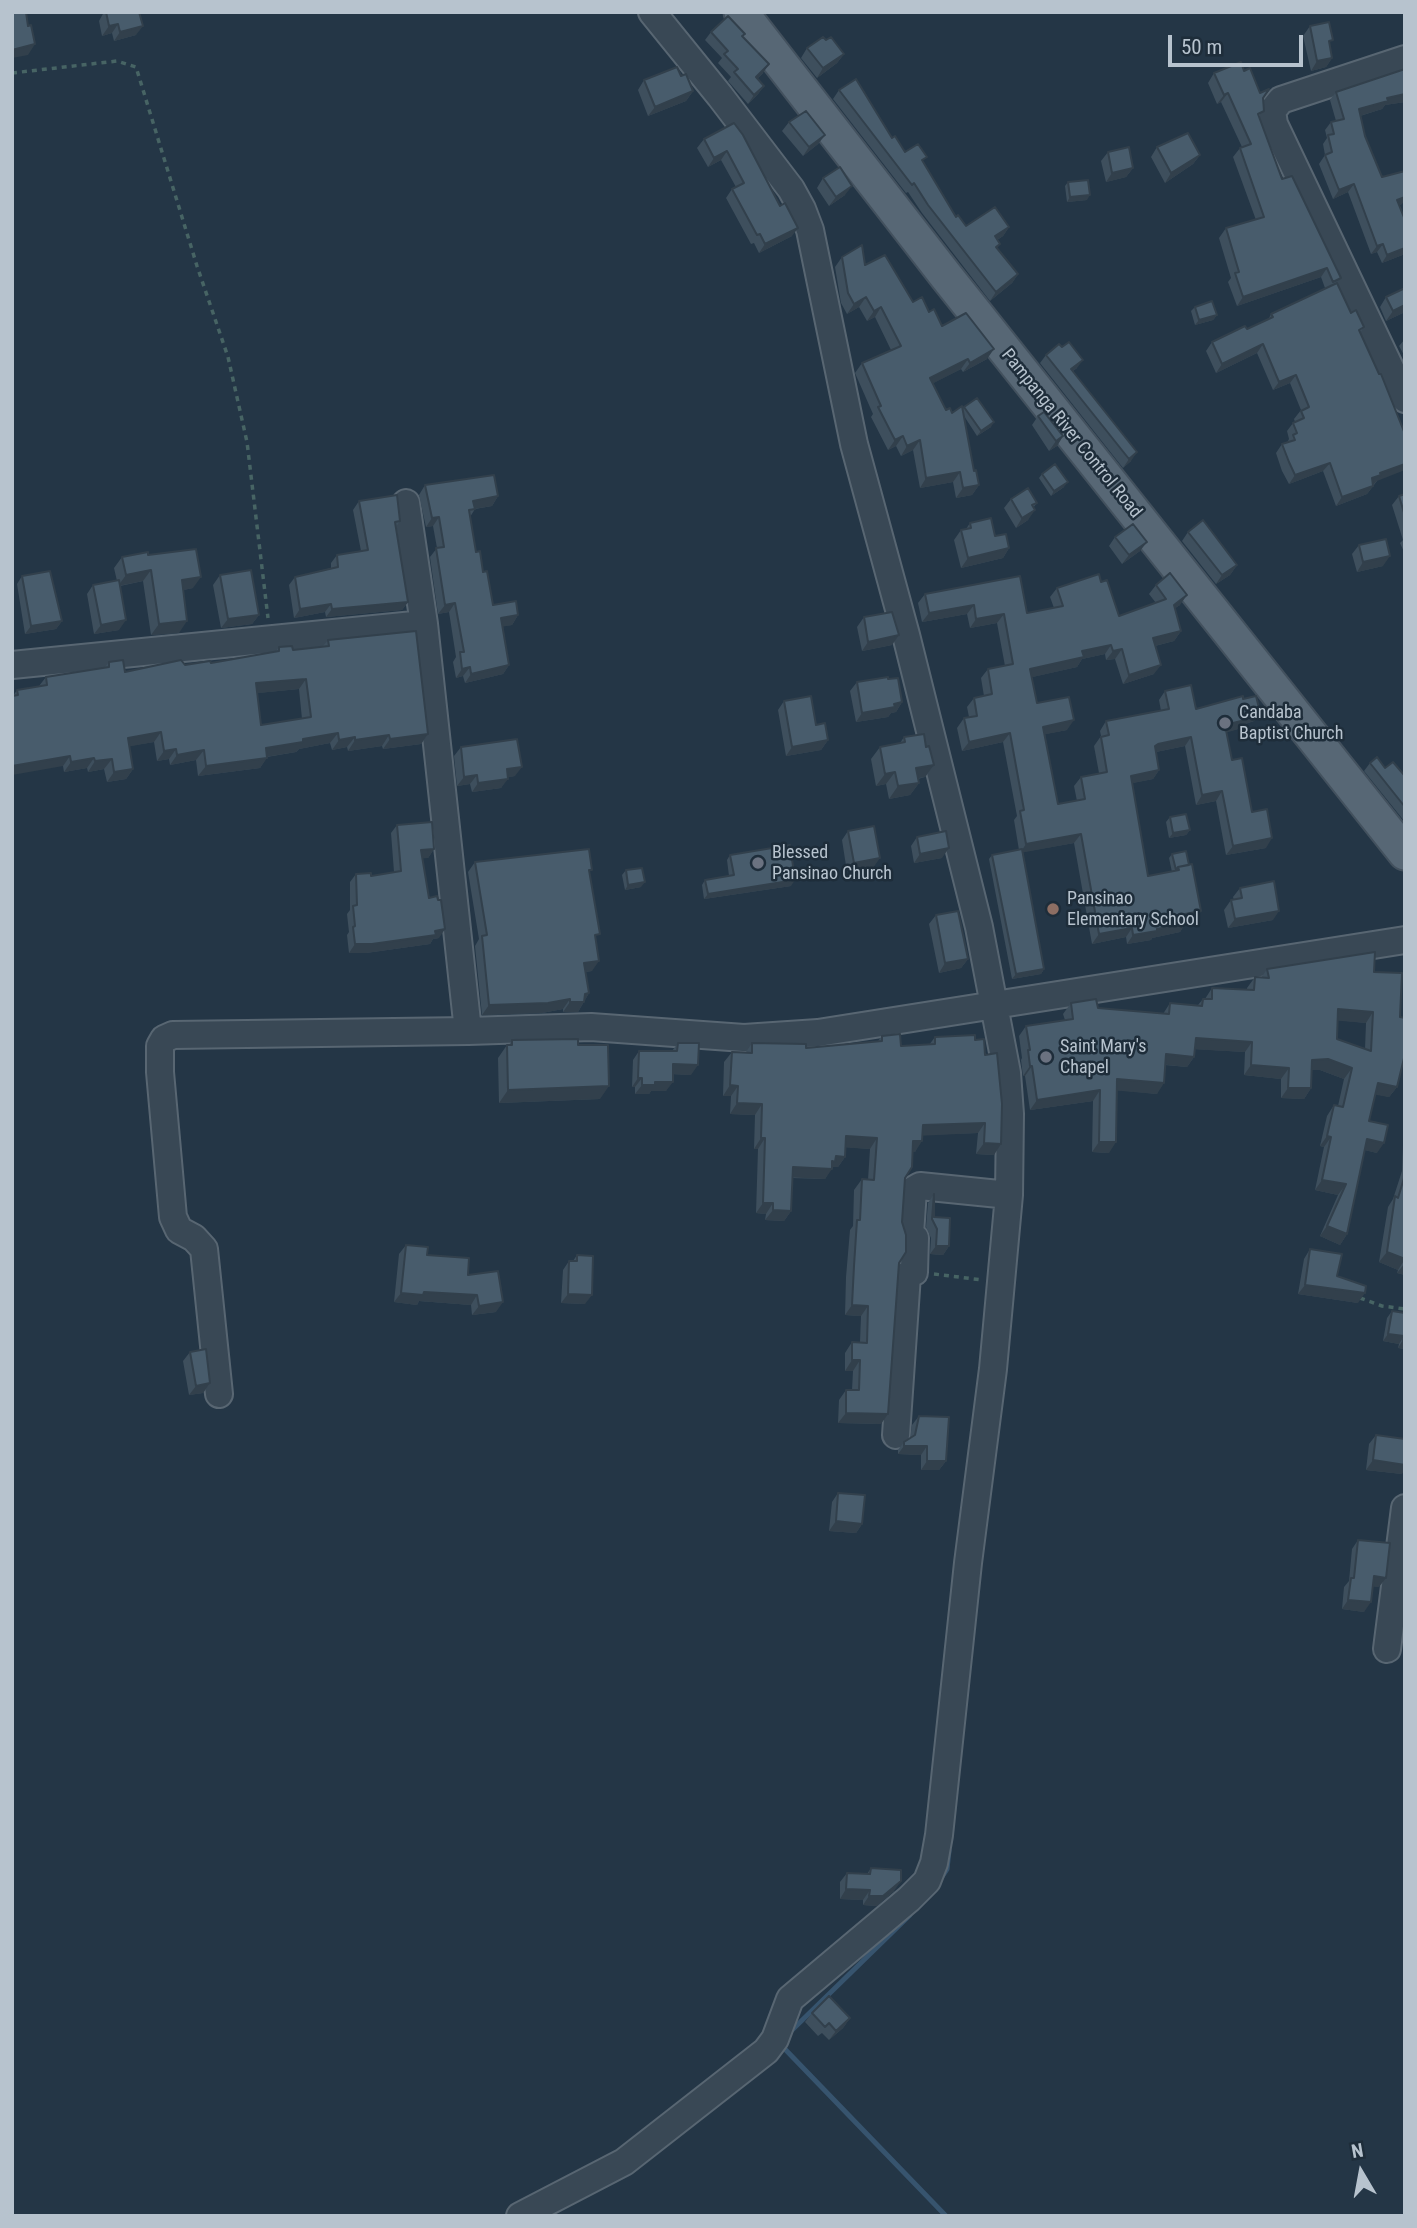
<!DOCTYPE html>
<style>
body{margin:0}
#map{position:relative;width:1417px;height:2228px;overflow:hidden;background:#243646;font-family:"Roboto Condensed",sans-serif}
canvas{display:block}
.frame{position:absolute;inset:0;border:14px solid #b7c3ce;pointer-events:none}
.north{position:absolute;left:1326px;top:2137px;width:70px;height:70px;-webkit-text-stroke:5px #1e2d3a;paint-order:stroke;rotate:350deg;font-size:19px;font-weight:700;line-height:28px;text-align:center;color:#b7c3ce}
.north::after{content:'';display:block;margin:auto;width:24px;height:32px;background:#b7c3ce;clip-path:polygon(50% 0,100% 100%,50% 72%,0 100%)}
.scale{position:absolute;left:1168px;top:35px;width:135px;height:32px;box-sizing:border-box;border:4px solid #b7c3ce;border-top:0;padding-left:9px;font-size:21px;line-height:24px;white-space:nowrap;color:#b7c3ce;-webkit-text-stroke:5px #1e2d3a;paint-order:stroke}
</style>
<div id="map">
<canvas width="1417" height="2228"></canvas>
<div class="frame"></div>
<div class="north">N</div>
<div class="scale">50 m</div>
</div>
<script>
const ctx = document.querySelector('canvas').getContext('2d');
ctx.lineJoin = 'round';
function poly(rows) {
  const path = new Path2D();
  for (const r of rows) {
    path.moveTo(r[0], r[1]);
    for (let i = 2; i < r.length; i += 2) path.lineTo(r[i], r[i + 1]);
  }
  return path;
}
function stroke(path, color, width, dash) {
  ctx.strokeStyle = color;
  ctx.lineWidth = width;
  ctx.lineCap = dash ? 'butt' : 'round';
  ctx.setLineDash(dash || []);
  ctx.stroke(path);
}
function fill(path, color) {
  ctx.fillStyle = color;
  ctx.fill(path, 'evenodd');
}
function write(font, color, halo, rows, align = 'center') {
  ctx.font = font + ' "Roboto Condensed",sans-serif';
  ctx.lineWidth = 5;
  ctx.setLineDash([]);
  ctx.textBaseline = 'middle';
  ctx.strokeStyle = halo;
  ctx.fillStyle = color;
  for (const [text, x, y, turn = 0] of rows) {
    ctx.save();
    ctx.translate(x, y);
    ctx.rotate((+turn || 0) * Math.PI / 180);
    ctx.textAlign = isNaN(turn) ? turn : align;
    if (halo) ctx.strokeText(text, 0, 0);
    ctx.fillText(text, 0, 0);
    ctx.restore();
  }
}
const stream = poly([
 [941,1878,947,1869,949,1851],
 [789,2033,910,1915],
 [780,2044,946,2216]
]);
const path = poly([
 [12,73,117,61,136,67,197,266,228,357,247,442,268,618],
 [934,1274,982,1280],
 [1360,1298,1382,1306,1405,1309]
]);
const minor = poly([
 [1405,59,1281,100,1272,111,1274,124,1405,399],
 [406,503,424,624,468,1031,591,1027,744,1038,818,1033,1405,940],
 [12,665,424,624],
 [219,1394,204,1249,194,1238,179,1230,173,1217,160,1072,160,1046,164,1039,173,1035,468,1031],
 [896,1435,907,1275,914,1272,915,1238,910,1234,913,1190,920,1186,1009,1195],
 [1387,1649,1405,1508],
 [520,2216,624,2162,766,2051,775,2039,790,1999,909,1899,927,1881,934,1863,939,1835,968,1563,993,1369,1009,1195,1010,1114,1007,1073,979,927,906,635,854,444,810,230,802,209,791,189,720,96,652,12]
]);
const major = poly([
 [741,12,946,276,1405,853]
]);
const wall = poly([
 [104,12,139,12,136,35,114,41,112,33,102,36,99,21],
 [1310,26,1330,45,1332,58,1326,67,1311,71,1303,36],
 [711,32,743,37,763,73,757,79,764,86,758,94,748,104,728,81,731,77,718,63,722,58,705,40],
 [826,40,844,54,837,63,817,78,801,58,807,48],
 [1405,69,1405,102,1385,105,1382,109,1360,116,1365,136,1382,177,1402,204,1399,205,1405,254,1382,263,1377,252,1371,254,1348,192,1333,199,1319,164,1325,155,1323,144,1327,138,1325,130,1331,122,1336,121,1330,100,1336,92],
 [1244,71,1263,98,1259,118,1282,179,1337,283,1351,313,1364,327,1360,333,1377,481,1367,494,1336,506,1323,471,1289,484,1282,471,1276,453,1282,444,1287,443,1289,439,1287,431,1293,423,1295,422,1294,419,1301,410,1290,383,1273,390,1257,353,1216,373,1206,351,1212,342,1247,329,1268,320,1271,314,1325,288,1321,277,1237,306,1228,282,1231,278,1219,238,1226,228,1256,220,1233,157,1240,148,1242,147,1221,102,1217,104,1208,83,1214,73],
 [681,76,693,91,686,101,648,116,638,90,644,80],
 [839,90,892,138,905,152,923,162,956,217,966,226,1009,227,1003,236,997,240,1000,244,997,248,1018,274,1012,283,990,301,922,213,908,192,906,193,833,99],
 [789,122,825,135,818,144,803,156,782,131],
 [734,123,792,236,759,253,754,243,751,244,726,198,732,189,736,187,721,160,708,167,697,148,704,139],
 [1157,147,1200,155,1193,164,1165,183,1151,157],
 [1108,152,1133,168,1126,177,1106,182,1101,161],
 [823,178,845,195,829,206,817,188],
 [1068,182,1087,200,1067,202,1065,186],
 [842,257,865,265,913,302,929,312,942,326,987,359,963,372,961,369,933,383,946,410,952,413,963,409,964,407,991,427,977,436,964,416,974,471,979,485,972,495,956,498,953,482,920,488,913,450,901,456,896,446,888,450,871,417,873,414,855,373,862,363,891,350,875,317,867,321,859,307,847,314,841,303,835,267],
 [1386,297,1405,312,1386,321,1380,307],
 [1195,307,1217,315,1213,320,1195,325,1191,311],
 [1405,339,1405,357,1399,346],
 [1046,355,1077,368,1073,371,1131,461,1123,468,1040,363],
 [1038,416,1063,436,1057,446,1049,451,1032,425],
 [1042,474,1064,487,1051,496,1039,478],
 [425,485,498,496,492,506,475,509,470,517,476,552,493,605,518,615,512,625,503,626,509,665,503,674,465,683,463,676,456,678,453,662,456,657,449,612,438,614,430,557,437,548,433,526,426,527,419,495],
 [1405,494,1405,554,1400,543,1403,540,1392,505,1399,496],
 [1011,499,1037,503,1033,508,1028,520,1016,528,1004,508],
 [359,501,400,521,396,527,408,602,402,610,326,617,325,612,294,618,289,585,295,577,331,568,331,563,337,555,361,551,353,510],
 [970,523,995,536,1009,548,1003,558,961,568,954,540,961,530,966,529],
 [1188,532,1237,565,1230,575,1216,584,1182,541],
 [1115,537,1140,551,1122,564,1109,546],
 [1359,545,1383,566,1357,572,1352,554],
 [148,555,193,588,183,590,179,633,151,635,143,581,120,586,119,630,94,634,87,594,93,585,117,581,114,568,122,557],
 [220,575,259,615,252,624,221,628,213,585],
 [22,576,62,621,56,629,25,634,17,584],
 [1101,582,1119,616,1156,603,1149,594,1156,585,1180,605,1175,608,1181,631,1174,641,1155,646,1154,674,1123,684,1115,659,1106,660,1105,654,1082,659,1077,667,1032,677,1037,703,1067,730,1045,734,1058,804,1077,801,1074,786,1081,777,1099,773,1094,746,1101,736,1100,731,1106,721,1161,711,1159,700,1165,691,1196,709,1243,699,1260,712,1254,721,1245,724,1242,728,1226,732,1232,760,1266,848,1226,855,1216,801,1196,805,1185,746,1156,752,1159,770,1153,779,1132,783,1148,876,1172,872,1169,858,1172,854,1189,865,1201,911,1195,921,1186,922,1180,932,1152,938,1151,940,1127,944,1126,937,1092,944,1074,843,1023,852,1044,969,1041,974,1012,979,989,859,992,855,1019,850,1014,820,1017,816,1003,742,962,751,957,728,964,718,969,717,967,707,974,698,984,696,981,678,988,669,1005,666,997,623,970,628,967,614,922,622,918,603,925,594,1027,613,1054,608,1050,597,1057,588],
 [864,617,892,645,862,651,857,627],
 [328,640,428,734,421,744,383,749,382,746,348,751,347,747,332,750,330,743,299,749,296,752,267,757,260,768,198,776,196,760,170,765,169,759,157,761,154,742,129,746,133,769,126,779,107,782,104,769,88,772,87,768,64,772,63,766,13,696,17,690,39,686,46,677,104,668,109,662,125,672,211,663,275,652,279,647,293,650,323,646],
 [299,689,302,719,261,725,257,693],
 [888,679,902,702,896,712,891,713,888,717,856,722,850,691,857,682],
 [784,701,816,725,828,740,821,750,786,756,778,710],
 [904,737,926,747,934,765,925,777,918,779,919,783,910,795,889,799,886,784,876,786,871,759,880,747,900,743],
 [461,747,515,776,508,777,501,788,472,792,470,784,457,786,454,756],
 [1370,763,1405,776,1405,822,1364,771],
 [1170,817,1190,830,1186,835,1169,838,1166,822],
 [397,825,434,849,428,858,422,858,429,898,439,938,433,939,430,944,366,953,349,953,347,935,349,932,347,914,350,910,350,882,356,874,371,876,394,872,391,833],
 [848,831,873,868,847,872,842,840],
 [917,837,942,858,914,863,911,846],
 [730,855,791,886,704,899,702,885,705,880,729,876,727,860],
 [475,862,590,873,596,940,592,971,585,972,589,993,578,1012,563,1012,563,1009,542,1013,482,1015,475,946,479,939,468,872],
 [626,870,641,887,625,890,622,875],
 [1240,888,1273,920,1228,928,1224,910,1231,900,1234,900,1233,897],
 [936,915,968,959,961,968,939,973,929,924],
 [1267,969,1374,972,1400,1017,1405,1018,1405,1066,1402,1065,1397,1087,1389,1097,1375,1094,1369,1121,1377,1153,1365,1150,1347,1234,1340,1245,1320,1236,1338,1195,1315,1190,1324,1147,1320,1146,1327,1116,1334,1105,1338,1106,1344,1079,1320,1070,1311,1070,1311,1088,1304,1099,1281,1098,1281,1079,1244,1075,1245,1052,1195,1049,1194,1057,1187,1067,1165,1065,1157,1094,1117,1090,1109,1153,1092,1152,1093,1101,1030,1110,1025,1076,1023,1076,1021,1060,1022,1058,1019,1036,1026,1026,1065,1020,1063,1014,1071,1003,1098,1008,1163,1014,1170,1003,1198,1005,1203,999,1205,999,1212,988,1247,990,1247,988,1255,977,1261,978],
 [1337,1020,1366,1023,1365,1049,1337,1039],
 [882,1036,901,1046,929,1045,935,1037,975,1040,985,1055,994,1155,976,1154,978,1133,923,1135,915,1152,912,1151,905,1178,899,1263,881,1424,838,1423,839,1400,846,1390,852,1390,853,1371,845,1371,845,1353,852,1342,860,1342,861,1316,845,1315,846,1277,850,1230,853,1226,854,1190,862,1179,868,1180,870,1149,845,1147,845,1157,838,1167,832,1167,825,1179,792,1178,791,1211,784,1221,765,1220,766,1214,756,1213,758,1149,754,1149,755,1115,730,1114,731,1096,723,1096,724,1062,732,1052,746,1052,752,1043,806,1048,878,1041],
 [512,1040,578,1045,600,1099,499,1103,498,1058,507,1045,509,1045],
 [678,1043,691,1075,673,1074,666,1091,651,1091,649,1094,635,1094,635,1087,632,1087,633,1060,639,1051,672,1051],
 [1405,1143,1405,1275,1397,1273,1398,1270,1379,1262,1388,1207,1393,1199,1402,1171,1403,1145],
 [934,1194,934,1217,949,1246,943,1255,930,1254,931,1238,926,1227,928,1203],
 [406,1245,468,1275,496,1312,472,1315,471,1305,419,1301,417,1305,394,1302,399,1254],
 [1310,1249,1337,1276,1358,1303,1298,1294,1304,1259],
 [577,1255,585,1304,561,1303,563,1270,569,1261,573,1261],
 [1392,1311,1405,1313,1405,1349,1398,1348,1399,1344,1383,1341,1387,1318],
 [190,1352,210,1383,203,1393,189,1395,183,1361],
 [919,1416,946,1461,939,1470,921,1470,921,1455,898,1454,898,1450,904,1442,910,1438,912,1425],
 [1376,1435,1402,1474,1366,1470,1369,1444],
 [838,1493,862,1524,856,1533,829,1531,832,1502],
 [1358,1540,1379,1587,1373,1586,1364,1612,1342,1609,1344,1587,1349,1581,1352,1549],
 [871,1868,894,1891,877,1906,863,1905,863,1900,840,1899,840,1882,847,1873,867,1874],
 [812,2013,850,2018,843,2028,829,2040,822,2033,818,2036,805,2022]
]);
const shadedWall = poly([
 [118,24,112,33,102,36,109,26],
 [143,26,136,35,114,41,120,32],
 [35,44,28,55,12,58,12,50],
 [844,54,837,63,817,78,823,68],
 [1332,58,1326,67,1311,71,1317,61],
 [769,64,763,73,750,86,756,77],
 [764,86,758,94,748,104,754,95],
 [693,91,686,101,648,116,655,107],
 [1228,93,1221,102,1217,104,1224,95],
 [1405,94,1405,102,1385,105,1382,109,1353,118,1359,109,1387,98],
 [825,135,818,144,803,156,809,147],
 [727,151,721,160,708,167,714,158],
 [1200,155,1193,164,1165,183,1171,173],
 [1133,168,1126,177,1106,182,1112,173],
 [1354,184,1348,192,1333,199,1339,190],
 [852,186,845,195,829,206,836,197],
 [1090,195,1087,200,1067,202,1070,197],
 [1405,197,1405,200,1402,204,1391,208,1397,200],
 [1009,227,1003,236,989,245,995,236],
 [798,228,792,236,759,253,765,244],
 [1383,244,1377,252,1371,254,1377,246],
 [1405,248,1405,254,1382,263,1387,255],
 [1327,268,1321,277,1237,306,1243,297],
 [1018,274,1012,283,990,301,996,292],
 [866,297,859,307,847,314,854,304],
 [1405,305,1405,312,1386,321,1393,311],
 [881,307,875,317,867,321,874,311],
 [1217,315,1213,320,1195,325,1199,320],
 [1263,344,1257,353,1216,373,1222,364],
 [994,349,987,359,963,372,970,363],
 [968,359,961,369,924,388,930,378],
 [1083,360,1077,368,1065,377,1071,369],
 [1296,375,1290,383,1273,390,1279,382],
 [994,422,991,427,977,436,981,431],
 [903,436,896,446,888,450,895,440],
 [1063,436,1057,446,1049,451,1056,441],
 [920,440,913,450,901,456,907,446],
 [1137,452,1131,461,1123,468,1129,459],
 [1330,463,1323,471,1289,484,1295,475],
 [1405,464,1405,470,1377,481,1374,484,1366,487,1372,478,1380,473],
 [960,472,953,482,920,488,926,478],
 [1068,482,1064,487,1051,496,1054,491],
 [979,485,972,495,956,498,963,488],
 [1373,486,1367,494,1336,506,1342,497],
 [498,496,492,506,467,510,473,501],
 [1035,510,1028,520,1016,528,1022,518],
 [439,517,433,526,426,527,432,518],
 [1147,542,1140,551,1122,564,1129,555],
 [1009,548,1003,558,961,568,968,558],
 [1390,556,1383,566,1357,572,1363,562],
 [1237,565,1230,575,1216,584,1222,575],
 [151,570,143,581,118,586,126,575],
 [201,577,193,588,174,592,182,580],
 [1187,595,1180,605,1167,614,1174,605],
 [408,602,402,610,326,617,332,609],
 [455,603,449,612,438,614,445,605],
 [331,604,325,612,294,618,300,609],
 [974,605,967,614,922,622,929,613],
 [1004,614,997,623,970,628,976,619],
 [259,615,252,624,221,628,228,619],
 [518,615,512,625,495,628,501,618],
 [126,620,119,630,94,634,101,625],
 [62,621,56,629,25,634,31,626],
 [187,621,179,633,151,635,159,624],
 [1181,631,1174,641,1146,648,1153,638],
 [899,635,892,645,862,651,868,642],
 [1111,645,1105,654,1082,659,1077,667,1024,679,1030,669,1082,651],
 [1122,649,1115,659,1106,660,1113,651],
 [509,665,503,674,465,683,471,674],
 [1161,665,1154,674,1123,684,1129,675],
 [470,667,463,676,456,678,462,669],
 [306,679,299,689,249,694,256,683],
 [902,702,896,712,891,713,888,717,856,722,862,713],
 [1260,712,1254,721,1245,724,1242,728,1218,735,1225,725,1248,715],
 [1074,720,1067,730,1037,736,1043,727],
 [161,732,154,742,121,748,128,738],
 [338,733,330,743,299,749,296,752,259,758,266,748,303,739],
 [1010,733,1003,742,962,751,969,742],
 [428,734,421,744,383,749,390,739],
 [389,735,382,746,348,751,355,740],
 [355,737,347,747,332,750,339,740],
 [1191,737,1185,746,1151,753,1155,746,1158,744],
 [828,740,821,750,786,756,792,747],
 [176,749,169,759,157,761,164,751],
 [204,750,196,760,170,765,177,755],
 [70,756,63,766,12,775,12,766],
 [94,758,87,768,64,772,71,762],
 [267,758,260,768,198,776,206,766],
 [112,759,104,769,88,772,95,761],
 [934,765,925,777,907,780,916,768],
 [522,767,515,776,500,779,507,769],
 [133,769,126,779,107,782,114,772],
 [1159,770,1153,779,1124,785,1131,776],
 [895,772,886,784,876,786,885,774],
 [477,775,470,784,457,786,464,777],
 [508,779,501,788,472,792,478,783],
 [919,783,910,795,889,799,898,786],
 [1222,791,1216,801,1196,805,1202,795],
 [1190,830,1186,835,1169,838,1173,833],
 [1081,834,1074,843,1020,853,1026,844],
 [1272,838,1266,848,1226,855,1233,846],
 [949,848,942,858,914,863,920,854],
 [434,849,428,858,415,859,421,850],
 [880,858,873,868,847,872,854,863],
 [795,880,791,886,704,899,708,894],
 [645,882,641,887,625,890,628,885],
 [1201,911,1195,921,1178,924,1185,914],
 [1279,911,1273,920,1228,928,1235,919],
 [1186,923,1180,932,1152,938,1151,940,1127,944,1133,935,1157,929],
 [1132,928,1126,937,1092,944,1099,934],
 [445,929,439,938,433,939,430,944,366,953,349,953,355,944],
 [968,959,961,968,939,973,945,963],
 [599,961,592,971,577,973,584,963],
 [1044,969,1041,974,1012,979,1016,974],
 [589,993,578,1012,563,1012,570,1002,585,994],
 [570,999,563,1009,542,1013,482,1015,489,1005],
 [1338,1009,1373,1012,1366,1023,1330,1020],
 [1196,1038,1252,1042,1245,1052,1189,1049],
 [1166,1054,1194,1057,1187,1067,1159,1064],
 [1328,1059,1352,1068,1344,1079,1320,1070,1304,1070,1312,1060],
 [673,1064,698,1065,691,1075,666,1074],
 [1251,1065,1289,1068,1281,1079,1244,1075],
 [1030,1066,1032,1066,1025,1076,1023,1076],
 [638,1078,642,1078,635,1087,632,1087],
 [1117,1079,1164,1083,1157,1094,1110,1090],
 [655,1082,673,1082,666,1091,651,1091,649,1094,635,1094,642,1085],
 [1378,1083,1397,1087,1389,1097,1371,1094],
 [730,1085,738,1086,731,1096,723,1096],
 [609,1086,600,1099,499,1103,508,1090],
 [1288,1088,1311,1088,1304,1099,1281,1098],
 [1100,1090,1093,1101,1030,1110,1037,1100],
 [737,1103,762,1104,755,1115,730,1114],
 [985,1123,978,1133,916,1136,923,1125],
 [846,1136,877,1138,870,1149,838,1147],
 [1327,1136,1331,1137,1324,1147,1320,1146],
 [761,1138,765,1138,758,1149,754,1149],
 [1367,1139,1384,1143,1377,1153,1360,1149],
 [913,1141,922,1141,915,1152,906,1151],
 [1099,1142,1116,1142,1109,1153,1092,1152],
 [984,1143,1001,1144,994,1155,976,1154],
 [836,1156,845,1157,838,1167,832,1167,832,1169,825,1179,785,1177,793,1167],
 [1322,1180,1346,1184,1338,1195,1315,1190],
 [763,1203,773,1203,766,1214,756,1213],
 [773,1210,791,1211,784,1221,765,1220],
 [1327,1226,1347,1234,1340,1245,1320,1236],
 [936,1246,949,1246,943,1255,930,1254],
 [1387,1252,1405,1259,1398,1270,1379,1262],
 [1405,1263,1405,1275,1397,1273],
 [1305,1285,1365,1293,1358,1303,1298,1294],
 [424,1292,477,1295,471,1305,419,1301,417,1305,394,1302,401,1293],
 [568,1294,592,1295,585,1304,561,1303],
 [503,1302,496,1312,472,1315,479,1306],
 [852,1305,868,1306,861,1316,845,1315],
 [1388,1334,1404,1336,1399,1344,1383,1341],
 [1403,1340,1405,1340,1405,1349,1398,1348],
 [852,1360,860,1360,853,1371,845,1371],
 [210,1383,203,1393,189,1395,196,1386],
 [846,1413,888,1414,881,1424,838,1423],
 [904,1446,927,1446,921,1455,898,1454],
 [1373,1460,1405,1465,1405,1470,1402,1474,1366,1470],
 [927,1461,946,1461,939,1470,921,1470],
 [836,1521,862,1524,856,1533,829,1531],
 [1374,1576,1386,1578,1379,1587,1367,1586],
 [1348,1600,1371,1602,1364,1612,1342,1609],
 [901,1881,894,1891,877,1906,863,1905,869,1896],
 [846,1889,870,1890,863,1900,840,1899],
 [850,2018,843,2028,829,2040,836,2031]
]);
const building = poly([
 [12,12,26,12,28,26,31,25,35,44,12,50,12,12],
 [106,12,139,12,143,26,120,32,118,24,109,26,106,12],
 [728,16,745,34,742,36,769,64,756,77,764,86,754,95,734,72,738,69,724,54,728,51,711,32,728,16],
 [1329,22,1333,40,1329,41,1332,58,1317,61,1310,26,1329,22],
 [823,37,826,40,831,37,844,54,823,68,807,48,823,37],
 [1241,62,1244,71,1250,68,1260,93,1269,89,1263,98,1264,111,1258,114,1282,179,1292,176,1341,278,1333,282,1327,268,1243,297,1235,273,1239,272,1226,228,1264,217,1240,148,1251,144,1228,93,1224,95,1214,73,1241,62],
 [677,67,681,76,686,74,693,91,655,107,644,80,677,67],
 [1405,69,1405,94,1387,98,1388,101,1359,109,1365,136,1382,177,1405,171,1405,197,1397,200,1405,220,1405,248,1387,255,1383,244,1377,246,1354,184,1339,190,1325,155,1332,152,1328,135,1334,134,1331,122,1344,119,1336,92,1405,69],
 [856,79,892,138,895,136,905,152,918,144,927,157,922,160,956,217,958,215,966,226,995,207,1009,227,995,236,1000,244,996,247,1018,274,996,292,928,205,914,183,912,185,839,90,856,79],
 [806,111,825,135,809,147,789,122,806,111],
 [734,123,743,135,780,206,785,203,798,228,765,244,760,234,757,235,732,189,744,183,727,151,714,158,704,139,734,123],
 [1188,133,1200,155,1171,173,1157,147,1188,133],
 [1129,147,1133,168,1112,173,1108,152,1129,147],
 [840,167,852,186,836,197,823,178,840,167],
 [1088,180,1090,195,1070,197,1068,182,1088,180],
 [862,245,865,265,885,255,913,302,922,297,929,312,934,309,942,326,966,313,994,349,970,363,968,359,930,378,946,410,950,408,952,413,962,406,974,471,976,470,979,485,963,488,960,472,926,478,920,440,907,446,903,436,895,440,878,407,881,406,862,363,901,346,881,307,874,311,866,297,854,304,848,293,842,257,862,245],
 [1337,283,1351,313,1356,310,1364,327,1359,330,1379,374,1381,374,1405,434,1405,464,1380,473,1381,475,1372,478,1373,486,1342,497,1330,463,1295,475,1289,462,1282,444,1295,440,1293,435,1297,433,1293,423,1304,418,1301,411,1309,407,1296,375,1279,382,1263,344,1222,364,1212,342,1245,326,1247,329,1273,317,1271,314,1337,283],
 [1405,288,1405,305,1393,311,1386,297,1405,288],
 [1212,301,1217,315,1199,320,1195,307,1212,301],
 [1069,342,1083,360,1071,369,1137,452,1129,459,1046,355,1059,344,1062,347,1069,342],
 [977,398,994,422,981,431,964,407,977,398],
 [1044,412,1063,436,1056,441,1038,416,1044,412],
 [1055,464,1068,482,1054,491,1042,474,1055,464],
 [494,475,498,496,473,501,475,509,469,510,476,552,480,551,483,572,487,571,493,605,516,601,518,615,501,618,509,665,471,674,470,667,462,669,460,652,464,652,455,603,445,605,436,548,444,547,439,517,432,518,425,485,494,475],
 [1028,488,1037,503,1032,505,1035,510,1022,518,1011,499,1028,488],
 [1405,494,1405,516,1399,496,1405,494],
 [397,495,400,521,395,522,408,602,332,609,331,604,300,609,295,577,338,567,337,555,368,550,359,501,397,495],
 [991,518,995,536,1006,534,1009,548,968,558,961,530,971,528,970,523,991,518],
 [1203,520,1237,565,1222,575,1188,532,1203,520],
 [1133,524,1147,542,1129,555,1115,537,1133,524],
 [1386,539,1390,556,1363,562,1359,545,1386,539],
 [196,549,201,577,182,580,187,621,159,624,151,570,126,575,122,557,148,552,148,555,196,549],
 [251,570,259,615,228,619,220,575,251,570],
 [50,571,62,621,31,626,22,576,50,571],
 [1170,573,1187,595,1174,605,1181,631,1153,638,1161,665,1129,675,1122,649,1113,651,1111,645,1082,651,1084,657,1030,669,1037,703,1069,697,1074,720,1043,727,1058,804,1085,799,1081,777,1107,772,1101,737,1109,735,1106,721,1169,709,1165,691,1191,685,1196,709,1243,696,1243,699,1256,696,1260,712,1248,715,1249,719,1225,725,1232,760,1242,758,1252,812,1267,809,1272,838,1233,846,1222,791,1202,795,1191,737,1158,744,1155,746,1159,770,1131,776,1148,876,1179,870,1178,867,1192,864,1201,911,1185,914,1186,923,1157,929,1157,931,1133,935,1132,928,1099,934,1081,834,1026,844,1020,811,1024,810,1010,733,969,742,964,718,977,716,974,698,992,694,988,669,1013,664,1004,614,976,619,974,605,929,613,925,594,1020,576,1027,613,1063,606,1057,588,1099,574,1101,582,1107,580,1119,616,1166,599,1156,585,1170,573],
 [119,580,126,620,101,625,93,585,119,580],
 [892,612,899,635,868,642,864,617,892,612],
 [416,631,428,734,390,739,389,735,355,740,355,737,339,740,338,733,303,739,303,742,266,748,267,758,206,766,204,750,177,755,176,749,164,751,161,732,128,738,133,769,114,772,112,759,95,761,94,758,71,762,70,756,12,766,12,696,18,695,17,690,47,685,46,677,109,667,109,662,123,660,125,672,181,660,185,665,210,661,211,663,279,651,279,647,292,646,293,650,329,646,328,640,416,631],
 [306,679,311,717,261,725,256,683,306,679],
 [888,677,888,679,898,678,902,702,894,704,895,707,862,713,857,682,888,677],
 [811,696,816,725,825,723,828,740,792,747,784,701,811,696],
 [924,734,926,747,929,746,934,765,916,768,919,783,898,786,895,772,885,774,880,747,905,742,904,737,924,734],
 [517,739,522,767,507,769,508,779,478,783,477,775,464,777,461,747,517,739],
 [1377,757,1385,768,1393,762,1405,776,1405,807,1370,763,1377,757],
 [1186,814,1190,830,1173,833,1170,817,1186,814],
 [432,822,434,849,421,850,429,898,437,896,438,900,441,900,445,929,435,931,436,935,372,944,355,944,353,927,355,926,353,906,357,905,356,874,371,873,371,876,401,871,397,825,432,822],
 [874,826,880,858,854,863,848,831,874,826],
 [946,831,949,848,920,854,917,837,946,831],
 [790,845,795,880,708,894,705,880,734,875,730,855,790,845],
 [589,849,592,870,589,870,600,934,595,935,599,961,584,963,589,993,585,994,584,1002,570,1002,570,999,548,1003,489,1005,482,936,487,935,475,862,589,849],
 [1022,849,1044,969,1016,974,992,855,1022,849],
 [1186,851,1189,865,1178,867,1176,870,1172,854,1186,851],
 [642,868,645,882,628,885,626,870,642,868],
 [1274,881,1279,911,1235,919,1231,900,1242,898,1240,888,1274,881],
 [958,911,968,959,945,963,936,915,958,911],
 [1375,952,1374,972,1402,973,1400,1017,1405,1018,1405,1054,1397,1087,1378,1083,1369,1121,1388,1125,1384,1143,1367,1139,1347,1234,1327,1226,1346,1184,1322,1180,1331,1137,1327,1136,1334,1105,1343,1107,1352,1068,1328,1059,1312,1060,1311,1088,1288,1088,1289,1068,1251,1065,1252,1042,1196,1038,1194,1057,1166,1054,1164,1083,1117,1079,1116,1142,1099,1142,1100,1090,1037,1100,1032,1066,1030,1066,1028,1050,1030,1050,1026,1026,1073,1019,1071,1003,1096,999,1098,1008,1169,1014,1170,1003,1202,1006,1203,999,1212,999,1212,988,1254,990,1255,977,1269,978,1267,969,1375,952],
 [1338,1009,1373,1012,1371,1051,1337,1039,1338,1009],
 [900,1034,901,1046,935,1044,935,1037,975,1035,975,1040,984,1039,985,1055,997,1053,1002,1104,1001,1144,984,1143,985,1123,923,1125,922,1141,913,1141,912,1167,905,1178,902,1222,906,1235,906,1252,899,1263,888,1414,846,1413,846,1390,859,1390,860,1360,852,1360,852,1342,867,1343,868,1306,852,1305,854,1266,857,1220,860,1220,862,1179,874,1180,877,1138,846,1136,845,1157,836,1156,835,1162,832,1161,832,1169,793,1167,791,1211,773,1210,773,1203,763,1203,765,1138,761,1138,762,1104,737,1103,738,1086,730,1085,732,1052,752,1053,752,1043,806,1044,806,1048,882,1041,882,1036,900,1034],
 [578,1039,578,1045,608,1045,609,1086,508,1090,507,1045,512,1045,512,1040,578,1039],
 [678,1043,699,1043,698,1065,673,1064,673,1082,655,1082,655,1085,642,1085,642,1078,638,1078,639,1051,677,1051,678,1043],
 [1405,1175,1405,1259,1387,1252,1395,1196,1398,1198,1405,1175],
 [934,1194,934,1217,950,1218,949,1246,936,1246,937,1229,932,1219,934,1194],
 [406,1245,428,1247,427,1255,469,1258,468,1275,498,1271,503,1302,479,1306,477,1295,424,1292,423,1295,401,1293,406,1245],
 [1310,1249,1342,1254,1337,1276,1366,1286,1365,1293,1305,1285,1310,1249],
 [577,1255,593,1256,592,1295,568,1294,569,1261,577,1261,577,1255],
 [1392,1311,1405,1313,1405,1340,1403,1340,1404,1336,1388,1334,1392,1311],
 [206,1349,210,1383,196,1386,190,1352,206,1349],
 [919,1416,949,1417,946,1461,927,1461,927,1446,904,1446,904,1442,915,1435,919,1416],
 [1376,1435,1405,1439,1405,1465,1373,1460,1376,1435],
 [838,1493,865,1495,862,1524,836,1521,838,1493],
 [1358,1540,1390,1543,1386,1578,1374,1576,1371,1602,1348,1600,1351,1578,1354,1578,1358,1540],
 [871,1868,901,1870,901,1881,883,1896,869,1896,870,1890,846,1889,847,1873,870,1874,871,1868],
 [829,1996,850,2018,836,2031,829,2023,825,2027,812,2013,829,1996]
]);
const markers = [
 [1225,723,7,"#6b7280"],
 [758,863,7,"#6b7280"],
 [1053,909,7,"#8d6e63"],
 [1046,1057,7,"#6b7280"]
];
const streetNames = [
 ["Pampanga River Control Road",1071,434,51]
];
const poiNames = [
 ["Candaba",1239,713],
 ["Baptist Church",1239,734],
 ["Blessed",772,853],
 ["Pansinao Church",772,874],
 ["Pansinao",1067,899],
 ["Elementary School",1067,920],
 ["Saint Mary's",1060,1047],
 ["Chapel",1060,1068]
];
stroke(stream, '#37546e', 5);
stroke(minor, '#586672', 30);
stroke(major, '#43515e', 37);
stroke(path, '#476464', 3.5, [5, 5]);
stroke(minor, '#394855', 26);
stroke(major, '#576775', 33);
fill(wall, '#3e4f5d');
fill(shadedWall, '#32404c');
fill(building, '#485c6c');
stroke(building, '#32404c', 2);
for (const [x, y, r, color] of markers) {
  const dot = new Path2D();
  dot.arc(x, y, r, 0, 2 * Math.PI);
  ctx.fillStyle = color;
  ctx.fill(dot);
  stroke(dot, '#1e2d3a', 2.5);
}
write('18px', '#b7c3ce', '#1e2d3a', streetNames);
write('18px', '#b7c3ce', '#1e2d3a', poiNames, 'left');
</script>
